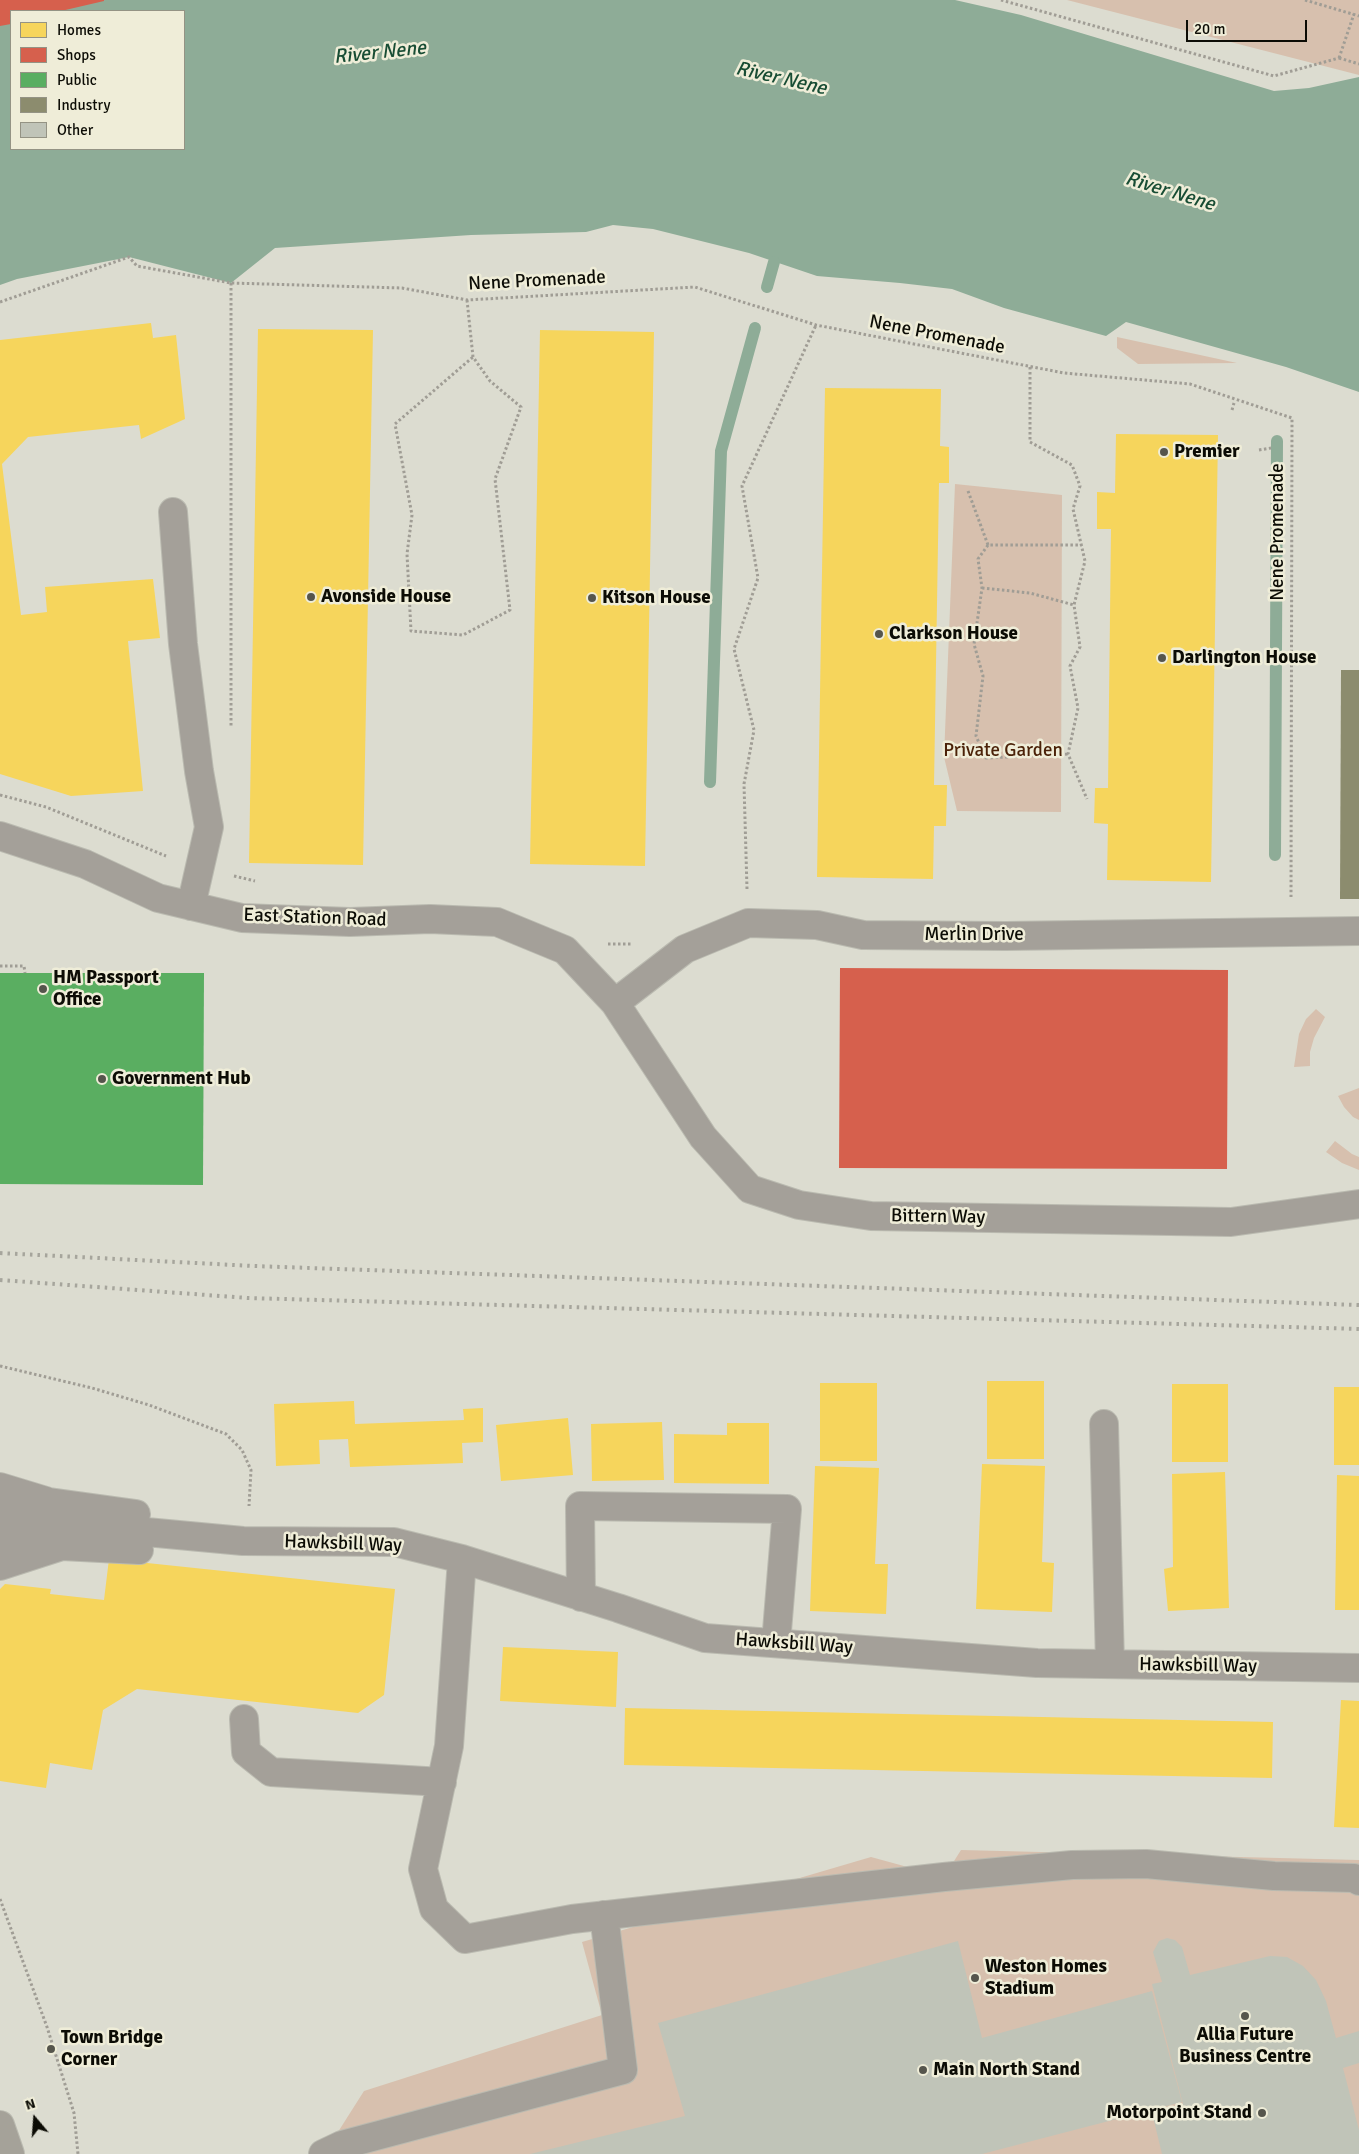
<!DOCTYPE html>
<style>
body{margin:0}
#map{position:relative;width:1359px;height:2154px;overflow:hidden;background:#dcdcd0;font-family:Signika,sans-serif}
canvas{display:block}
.legend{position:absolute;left:10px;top:10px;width:175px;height:140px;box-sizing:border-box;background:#efedd8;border:1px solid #949384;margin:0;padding:6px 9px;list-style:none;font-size:15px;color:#0c0c05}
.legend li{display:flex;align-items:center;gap:10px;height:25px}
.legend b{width:25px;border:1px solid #949384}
.north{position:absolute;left:10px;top:2094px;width:50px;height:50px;-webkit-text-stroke:4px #efedd8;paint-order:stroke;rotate:342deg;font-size:14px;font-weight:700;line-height:20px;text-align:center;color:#0c0c05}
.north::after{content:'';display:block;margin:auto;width:18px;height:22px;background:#0c0c05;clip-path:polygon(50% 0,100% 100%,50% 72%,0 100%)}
.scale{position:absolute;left:1186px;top:20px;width:121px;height:22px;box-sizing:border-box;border:2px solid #0c0c05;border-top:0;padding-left:6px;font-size:15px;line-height:18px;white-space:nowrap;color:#0c0c05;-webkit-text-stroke:4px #efedd8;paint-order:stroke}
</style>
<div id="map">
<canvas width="1359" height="2154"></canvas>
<ul class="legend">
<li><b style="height:14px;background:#f6d55c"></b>Homes</li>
<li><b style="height:14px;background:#d6604d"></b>Shops</li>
<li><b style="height:14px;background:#5aae61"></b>Public</li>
<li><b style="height:14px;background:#8c8c6e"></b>Industry</li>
<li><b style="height:14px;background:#c0c4b8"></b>Other</li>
</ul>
<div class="north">N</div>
<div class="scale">20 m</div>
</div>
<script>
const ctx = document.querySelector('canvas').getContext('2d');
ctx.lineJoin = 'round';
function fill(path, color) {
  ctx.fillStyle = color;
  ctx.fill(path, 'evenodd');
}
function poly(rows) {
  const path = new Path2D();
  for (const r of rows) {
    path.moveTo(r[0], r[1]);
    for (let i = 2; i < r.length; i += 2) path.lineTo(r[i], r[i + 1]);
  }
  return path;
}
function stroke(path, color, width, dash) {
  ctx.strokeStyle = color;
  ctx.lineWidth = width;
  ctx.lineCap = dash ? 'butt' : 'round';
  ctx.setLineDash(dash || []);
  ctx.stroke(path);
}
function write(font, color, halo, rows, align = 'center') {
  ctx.font = font + ' Signika,sans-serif';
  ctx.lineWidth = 5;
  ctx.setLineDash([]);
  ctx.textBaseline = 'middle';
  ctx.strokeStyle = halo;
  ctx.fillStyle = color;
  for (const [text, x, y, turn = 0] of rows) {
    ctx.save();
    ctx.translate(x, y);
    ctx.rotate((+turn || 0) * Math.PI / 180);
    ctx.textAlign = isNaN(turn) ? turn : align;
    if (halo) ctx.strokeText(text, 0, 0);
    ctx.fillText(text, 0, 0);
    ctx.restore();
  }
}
const green = poly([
 [1067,0,1359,0,1359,75],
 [1117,337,1237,363,1138,364,1117,348],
 [955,484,1062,495,1061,812,957,811,944,757],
 [1316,1009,1325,1017,1314,1038,1310,1052,1310,1066,1294,1067,1299,1034,1306,1019],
 [1359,1088,1359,1120,1353,1117,1344,1107,1338,1096],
 [1335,1141,1352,1154,1359,1157,1359,1170,1342,1163,1326,1152],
 [961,1850,1359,1860,1359,2154,324,2154,364,2091,602,2015,582,1942,871,1857,944,1877]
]);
const water = poly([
 [0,0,955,0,1021,15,1274,91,1309,88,1359,77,1359,392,1286,367,1126,322,1106,336,1004,308,952,289,900,283,817,276,749,253,653,229,613,225,586,232,471,235,275,248,231,283,129,257,17,279,0,285],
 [11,11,184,11,184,149,11,149]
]);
const homes = poly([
 [151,323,153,338,176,335,185,419,141,439,139,425,28,437,2,464,21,615,47,612,45,587,153,579,160,638,128,641,143,791,71,796,0,774,0,340],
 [258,329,373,330,363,865,249,863],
 [540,330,654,332,645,866,530,864],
 [825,388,941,389,940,446,949,447,949,483,939,483,934,785,947,785,946,826,934,826,933,879,817,877],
 [1116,434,1218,435,1211,882,1107,880,1108,824,1094,823,1095,788,1108,788,1111,529,1097,529,1097,492,1115,493],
 [987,1381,1044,1381,1044,1459,987,1459],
 [820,1383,877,1383,877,1461,820,1461],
 [1172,1384,1228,1384,1228,1462,1172,1462],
 [1334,1387,1359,1387,1359,1465,1334,1465],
 [354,1401,355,1424,464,1420,463,1409,483,1408,483,1442,462,1443,463,1463,350,1467,348,1439,319,1440,320,1464,276,1466,274,1404],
 [568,1418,573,1475,501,1481,496,1425],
 [662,1422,664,1480,592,1481,591,1424],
 [727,1423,769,1423,769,1484,674,1483,674,1434,727,1435],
 [982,1464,1045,1466,1042,1562,1054,1563,1052,1612,976,1609],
 [815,1466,879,1468,875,1564,888,1564,886,1614,810,1611],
 [1225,1472,1229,1608,1168,1611,1164,1569,1173,1567,1172,1474],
 [1337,1475,1359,1476,1359,1610,1335,1610],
 [109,1559,395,1589,384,1695,358,1713,137,1689,103,1710,92,1770,50,1763,46,1788,0,1781,0,1589,5,1584,51,1589,50,1594,104,1600],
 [503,1647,618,1652,616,1707,500,1701],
 [1341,1700,1359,1701,1359,1828,1334,1827],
 [625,1708,1273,1722,1272,1778,624,1765]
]);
const shops = poly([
 [0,0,104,0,104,1,61,11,11,11,11,24,0,26],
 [840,968,1228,970,1227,1169,839,1168]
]);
const public = poly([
 [0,973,204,973,203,1185,0,1184]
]);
const industry = poly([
 [1341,670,1359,670,1359,899,1340,899]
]);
const stream = poly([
 [767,287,774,262],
 [710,782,721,451,755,328],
 [1275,855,1277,441]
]);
const building = poly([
 [1167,1938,1175,1940,1182,1947,1190,1975,1270,1956,1287,1957,1303,1966,1316,1980,1326,2001,1336,2038,1359,2031,1359,2063,1343,2068,1359,2130,1359,2154,1162,2154,1153,2117,1184,2108,1152,1984,1162,1982,1153,1952,1159,1941],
 [958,1941,982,2038,1152,1991,1182,2102,982,2154,530,2154,685,2116,658,2023]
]);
const path = poly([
 [1001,0,1274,76,1339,58],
 [1305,0,1359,16],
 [1339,58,1354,14],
 [1339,58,1359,64],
 [231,283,231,727],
 [467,300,473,357,490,381,521,407,495,479,510,610,463,635,411,631,407,554,412,515,395,424,473,357],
 [0,302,129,257,137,266,231,283,402,288,467,300,695,287,816,325,1064,373,1190,384,1292,418,1291,897],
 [1030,367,1030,442,1072,465,1080,486,1073,509,1085,561,1074,605,1080,647,1070,666,1078,708,1068,754,1087,799],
 [1232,410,1234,403],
 [1259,450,1271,448],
 [968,491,988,545,1082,545],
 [988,545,978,559,982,588,974,644,983,676,976,736,986,758,1068,754],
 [982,588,1030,593,1074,605],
 [0,795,46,807,166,856],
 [234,876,255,881],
 [747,889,744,784,754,730,734,649,758,578,742,486,816,325],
 [608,944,632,944],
 [0,966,24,966,25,973],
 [0,1366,92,1388,149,1405,226,1434,242,1450,251,1470,249,1506],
 [0,1899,47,2027,74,2113,78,2154]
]);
const minor = poly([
 [173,512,183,644,199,771,209,827,191,906],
 [0,836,85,864,158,898,242,918,350,922,430,919,497,922,565,950,615,1003,703,1137,750,1189,799,1205,871,1216,1231,1222,1359,1204],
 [615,1003,685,949,748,923,817,925,863,935,1006,936,1359,931],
 [1104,1424,1110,1664],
 [0,1487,46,1501],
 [0,1513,49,1502,136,1514],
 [0,1540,37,1528,103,1528,243,1541,394,1542,462,1559,618,1608,705,1638,1037,1663,1359,1668],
 [462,1559,449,1746,423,1869,434,1909,465,1939,572,1919,944,1877,1072,1865,1146,1864,1274,1876,1354,1878,1359,1881],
 [0,1566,62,1546,139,1550],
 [581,1597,580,1506,787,1509,776,1643],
 [244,1719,246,1752,271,1772,442,1782],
 [323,2154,342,2145,623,2070,604,1915]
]);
const major = poly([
 [0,2125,10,2154]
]);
const rail = poly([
 [0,1253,254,1266,1359,1305],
 [0,1280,248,1298,1359,1329]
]);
const markers = [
 [1164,452,5,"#55554c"],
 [311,597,5,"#55554c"],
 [592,598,5,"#55554c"],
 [879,634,5,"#55554c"],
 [1162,658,5,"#55554c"],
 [43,989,5,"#55554c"],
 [102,1079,5,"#55554c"],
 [975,1978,5,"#55554c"],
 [1245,2016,5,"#55554c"],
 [51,2049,5,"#55554c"],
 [923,2070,5,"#55554c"],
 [1262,2113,5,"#55554c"]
];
const streetNames = [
 ["Nene Promenade",537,281,-3],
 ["Nene Promenade",937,335,11],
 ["Nene Promenade",1278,532,-90],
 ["East Station Road",315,918,2],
 ["Merlin Drive",974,935],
 ["Bittern Way",938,1217,1],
 ["Hawksbill Way",343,1544,2],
 ["Hawksbill Way",794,1644,4],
 ["Hawksbill Way",1198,1666,1]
];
const poiNames = [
 ["Premier",1174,452],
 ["Avonside House",321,597],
 ["Kitson House",602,598],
 ["Clarkson House",889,634],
 ["Darlington House",1172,658],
 ["HM Passport",53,978],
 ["Office",53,1000],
 ["Government Hub",112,1079],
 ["Weston Homes",985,1967],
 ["Stadium",985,1989],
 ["Allia Future",1245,2035,"center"],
 ["Business Centre",1245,2057,"center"],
 ["Town Bridge",61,2038],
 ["Corner",61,2060],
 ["Main North Stand",933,2070],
 ["Motorpoint Stand",1252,2113,"right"]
];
const parkNames = [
 ["Private Garden",1003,751]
];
const waterNames = [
 ["River Nene",380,53,-6],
 ["River Nene",781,79,13],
 ["River Nene",1170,192,17]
];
fill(green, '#d7c0ae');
fill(water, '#8eac97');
fill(homes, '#f6d55c');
fill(shops, '#d6604d');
fill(public, '#5aae61');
fill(industry, '#8c8c6e');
stroke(stream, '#8eac97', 12);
fill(building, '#c0c4b8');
stroke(minor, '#babab0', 30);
stroke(major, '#babab0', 30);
stroke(path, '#a09d95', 3, [2.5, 2.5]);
stroke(minor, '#a4a099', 28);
stroke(major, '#a5a299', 28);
stroke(rail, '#a6a59c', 4, [2.5, 5]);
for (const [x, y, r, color] of markers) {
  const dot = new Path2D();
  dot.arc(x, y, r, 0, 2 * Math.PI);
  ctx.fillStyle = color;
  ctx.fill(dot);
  stroke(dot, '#efedd8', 2);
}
write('19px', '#0c0c05', '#efedd8', streetNames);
write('bold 19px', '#0c0c05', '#efedd8', poiNames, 'left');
write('19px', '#4b2208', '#efedd8', parkNames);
write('italic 20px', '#184d34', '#efedd8', waterNames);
</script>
